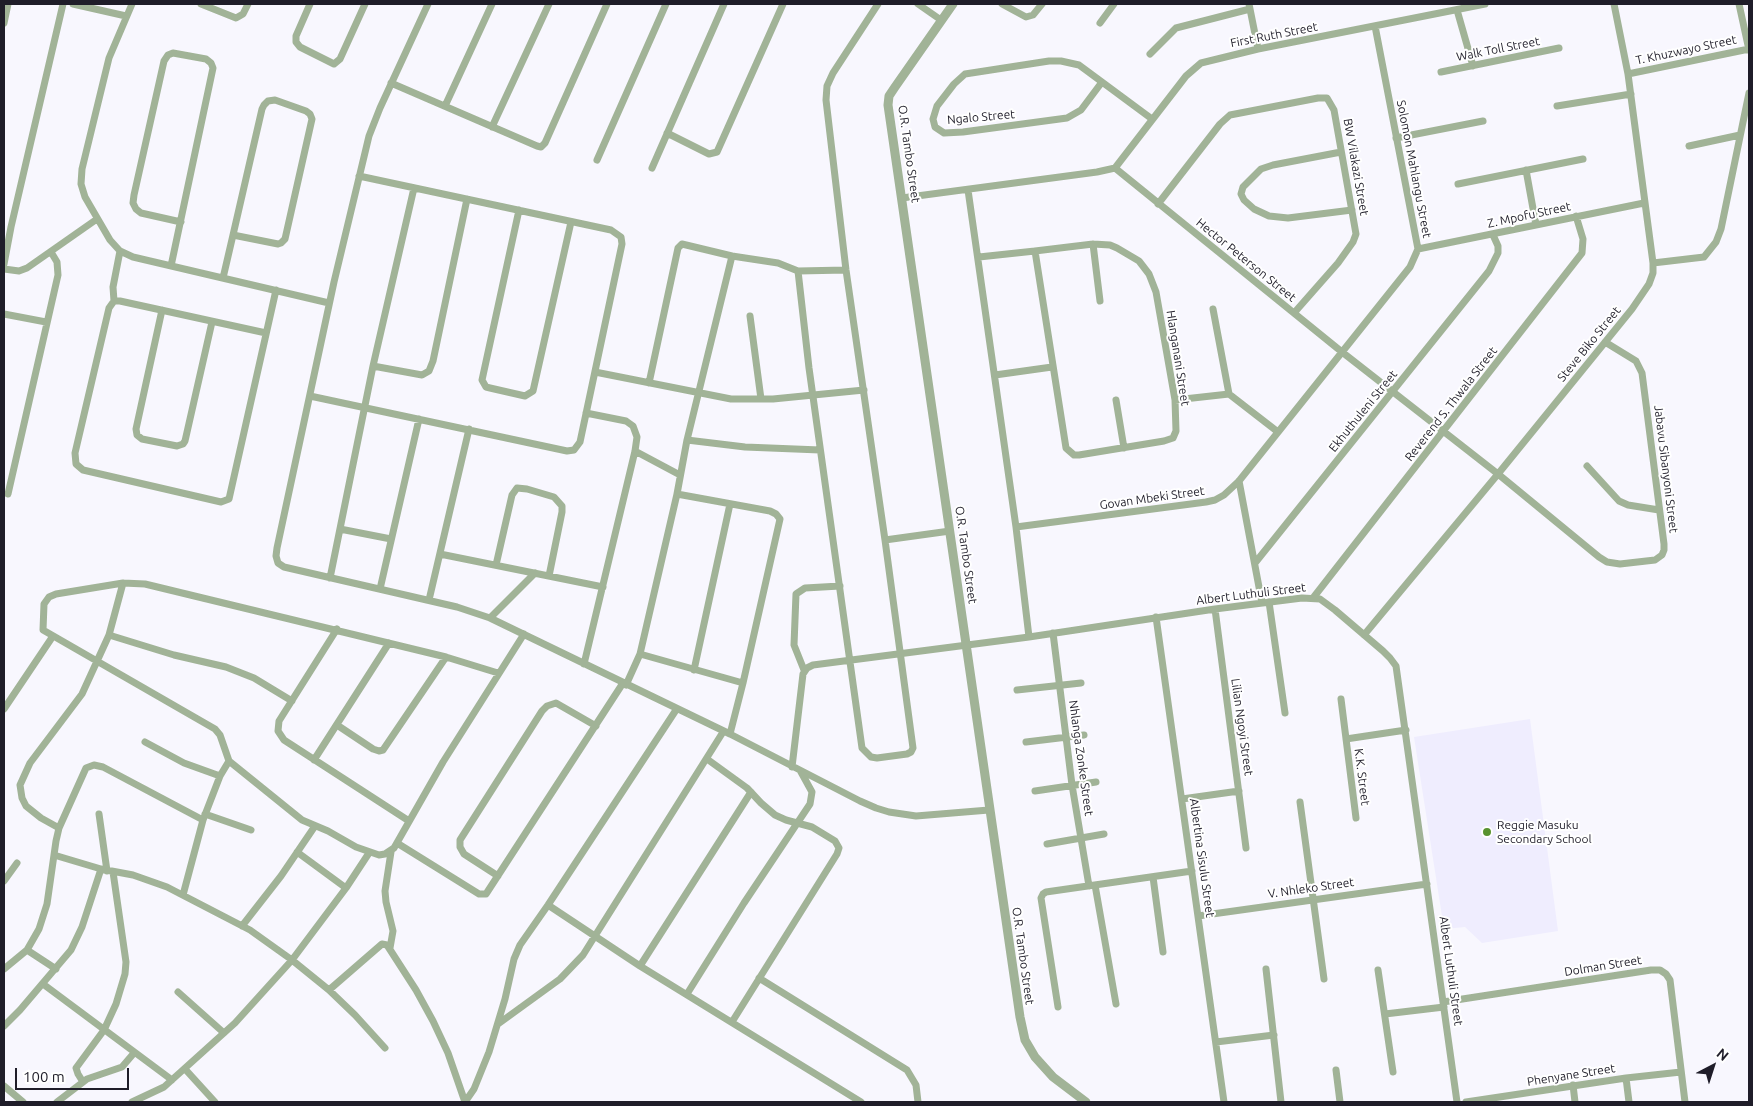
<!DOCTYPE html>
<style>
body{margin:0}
#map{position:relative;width:1753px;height:1106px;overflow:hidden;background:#f8f7fe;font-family:Ubuntu,sans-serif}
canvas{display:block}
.frame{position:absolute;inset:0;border:5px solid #1f1d29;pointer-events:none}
.north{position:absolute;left:1688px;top:1041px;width:50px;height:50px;-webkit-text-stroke:4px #fff;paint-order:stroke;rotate:40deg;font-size:14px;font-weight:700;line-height:20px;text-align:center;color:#1f1d29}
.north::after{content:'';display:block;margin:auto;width:18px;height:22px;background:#1f1d29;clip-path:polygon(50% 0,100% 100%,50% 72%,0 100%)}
.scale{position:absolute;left:15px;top:1068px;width:114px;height:22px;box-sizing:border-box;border:2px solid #1f1d29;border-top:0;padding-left:6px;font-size:15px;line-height:18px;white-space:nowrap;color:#1f1d29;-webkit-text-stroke:4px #fff;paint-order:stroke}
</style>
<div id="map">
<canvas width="1753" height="1106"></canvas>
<div class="frame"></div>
<div class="north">N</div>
<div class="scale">100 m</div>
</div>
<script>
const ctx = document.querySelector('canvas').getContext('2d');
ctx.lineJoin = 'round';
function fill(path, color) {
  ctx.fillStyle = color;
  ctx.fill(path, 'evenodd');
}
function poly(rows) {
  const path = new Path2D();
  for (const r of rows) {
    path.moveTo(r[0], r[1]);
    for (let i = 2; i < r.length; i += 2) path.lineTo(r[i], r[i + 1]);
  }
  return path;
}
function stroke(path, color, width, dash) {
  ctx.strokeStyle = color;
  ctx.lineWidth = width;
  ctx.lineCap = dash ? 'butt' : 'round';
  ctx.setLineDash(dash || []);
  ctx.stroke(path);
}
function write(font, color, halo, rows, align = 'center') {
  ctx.font = font + ' Ubuntu,sans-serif';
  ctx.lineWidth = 4;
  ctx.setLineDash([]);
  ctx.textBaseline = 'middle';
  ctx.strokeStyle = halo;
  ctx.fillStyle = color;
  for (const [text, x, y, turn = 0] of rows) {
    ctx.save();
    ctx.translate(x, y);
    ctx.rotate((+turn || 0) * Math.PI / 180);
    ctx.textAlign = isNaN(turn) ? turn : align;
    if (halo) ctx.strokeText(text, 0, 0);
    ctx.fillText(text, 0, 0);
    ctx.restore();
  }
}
const built = poly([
 [1530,719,1558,931,1482,943,1465,927,1444,929,1414,737]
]);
const minor = poly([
 [73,4,126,16],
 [132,4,109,58,82,169,81,184,85,197,110,240,120,251,133,257,329,303],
 [201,4,236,18,243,14,248,4],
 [310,4,296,36,296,42,300,47,334,64,340,59,365,4],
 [428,4,380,108,369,136,334,282,277,548,276,556,278,563,284,567,457,607,490,618,730,734,860,801,876,808,889,812,916,816,989,810],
 [918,4,941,20],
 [1002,4,1026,17,1033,15,1042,4],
 [1249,4,1258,49],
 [1739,4,1749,50],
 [1457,10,1473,66],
 [4,23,8,4],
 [1100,23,1114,4],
 [1150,54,1176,28,1250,9],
 [1441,72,1559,48],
 [1628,74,1749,49],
 [1102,82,1081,110,1067,118,963,132,944,133,935,127,933,119,937,106,954,84,965,74,1049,61,1061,61,1079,65,1102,82,1152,119],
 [391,83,537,146,541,147,545,143,607,4],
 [445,106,492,4],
 [1557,106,1631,94],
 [492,127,549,4],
 [667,133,709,154,717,152,783,4],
 [1396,138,1483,121],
 [1689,146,1740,135],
 [1341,152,1273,165,1261,169,1243,187,1241,194,1244,200,1254,209,1269,216,1288,218,1352,210],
 [597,160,666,4],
 [652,168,724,4],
 [1115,168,1186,76,1201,63,1258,49,1485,4],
 [1526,170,1536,225],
 [1458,184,1583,159],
 [968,190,1016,527,1029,637],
 [902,198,1097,172,1115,168,1342,352,1498,474,1599,557,1607,562,1620,564,1655,560,1662,555,1664,550,1664,544,1642,373,1636,361,1605,342],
 [1158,204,1220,124,1230,115,1318,98,1327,98,1334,110,1356,234,1353,242,1338,263,1294,313],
 [519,210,482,380,486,387,490,388,525,396,533,391,571,222],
 [1093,244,1100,301],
 [1418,249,1644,203],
 [979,257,1035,251,1093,244,1110,245,1117,248,1139,261,1149,274,1156,292,1175,400,1176,431,1173,438,1164,441,1079,455,1074,455,1066,448,1035,251],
 [1653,263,1704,257,1716,242,1721,229,1749,93],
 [4,264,11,227,63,4],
 [171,266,213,68,211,63,206,59,173,53,168,55,164,61,134,195,133,203,136,209,141,213,181,222],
 [4,269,19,271,27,268,97,219],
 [798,271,809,368,862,748,871,757,877,758,907,754,911,752,913,748,885,540,846,270,826,100,827,86,833,73,878,4],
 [223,278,233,235,262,109,264,105,268,101,275,100,306,111,310,114,312,119,285,239,281,243,278,244,233,235],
 [114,301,113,287,120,251],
 [1213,309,1229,394],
 [162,310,136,429,137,435,142,439,177,446,183,444,185,441,212,322],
 [4,314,46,322],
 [750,316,761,399],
 [266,333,120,301,114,301,109,308,75,453,76,464,83,470,221,502,229,499,276,290],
 [373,366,422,375,429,371,433,361,467,199],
 [595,372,731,399,773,399,864,390],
 [995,375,1052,367],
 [649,383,678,248,682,244,732,256,778,263,798,271,846,270],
 [310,396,567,451,574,450,580,442,622,244,621,237,611,230,359,176],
 [1116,400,1124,448],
 [1175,400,1229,394,1278,432],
 [687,440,745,447,820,450],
 [635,451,680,475],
 [1587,466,1619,501,1628,505,1659,510],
 [1239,481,1262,603],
 [8,494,58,275,57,262,51,252],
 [677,494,770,511,776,514,780,519,743,683,730,734],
 [1016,527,1206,502,1215,500,1224,495,1239,481,1410,267,1418,249,1375,26],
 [340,529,391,539],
 [885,540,950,531],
 [440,554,603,587],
 [1255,563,1489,271,1498,253,1498,246,1493,235],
 [496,565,512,495,517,488,527,489,554,497,562,506,562,512,549,576],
 [330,578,373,366,414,188],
 [123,583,109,635,174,655,226,667,254,678,292,701],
 [380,589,419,419],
 [1313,598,1582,253,1583,239,1576,216],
 [429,600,469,429],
 [1269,602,1285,713],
 [1215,609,1246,848],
 [1156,617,1224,1102],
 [490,618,535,573],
 [337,629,279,721,278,731,284,740,409,821],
 [1053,633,1072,785,1089,886],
 [1364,635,1498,474,1632,309,1649,284,1653,273,1653,263,1628,74,1614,4],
 [640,654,743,683],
 [584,664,635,451,637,437,633,426,626,421,586,413],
 [694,670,730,504],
 [804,670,794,645,796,594,805,588,840,586],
 [498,673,446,657,145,584,123,583,56,594,49,597,44,604,43,630,215,729,220,735,229,761,302,820,328,831,356,847,379,855,385,854,394,848,443,762,524,634],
 [626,685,640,654,677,494,687,440,732,256],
 [1017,690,1081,683],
 [1341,699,1356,818],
 [4,709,53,636],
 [337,725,373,749,379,751,383,750,446,657],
 [1346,739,1406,730],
 [145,742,184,763,220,776],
 [1026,742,1084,735],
 [707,759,747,788,761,803,775,815,786,820,812,827,835,841,839,848,837,854,732,1022],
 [314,760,389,643],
 [792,767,803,674,807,668,813,665,1029,637,1215,609,1302,598,1320,599,1335,610,1383,651,1390,658,1396,666,1457,1102],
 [1035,791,1096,782],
 [1182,799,1239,791],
 [1300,802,1324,979],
 [99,814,107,871],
 [205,814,251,830],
 [59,828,41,818,26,806,22,798,20,785,30,763,82,694,109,635],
 [397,843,479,894,486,894,623,683],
 [1047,844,1104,834],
 [297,852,346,888],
 [54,855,101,869,133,875,167,887,250,930,292,960,329,990,355,1015,385,1048],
 [498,876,464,854,460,847,460,840,542,711,547,706,556,703,596,726],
 [1153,877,1163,952],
 [4,881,17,863],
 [1095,885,1116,1004],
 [183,895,203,820,220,776,229,761],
 [548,905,640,966,861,1102],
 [1198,916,1427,884],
 [242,926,281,876,315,826],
 [390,948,393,931,386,902,385,891,391,852],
 [27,950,56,969],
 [640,966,751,792],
 [4,969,27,950,39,929,47,904,56,841,59,828,86,768,94,765,103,767,203,820],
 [1266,969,1281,1102],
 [1378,970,1393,1072],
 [759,978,907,1070,916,1085,918,1102],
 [43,984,172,1080],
 [329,990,382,944,387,945,416,990,433,1021,448,1053,465,1102],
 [178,992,224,1033],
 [687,994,744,903,810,804,812,792,801,772],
 [1443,1002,1651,970,1660,970,1666,974,1670,980,1685,1102],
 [1058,1007,1041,898,1043,894,1046,892,1192,871],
 [1385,1014,1444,1007],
 [498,1024,560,979,583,955,723,732],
 [4,1026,20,1010,71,950,82,927,101,869],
 [1216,1042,1274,1035],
 [185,1069,215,1102],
 [1336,1070,1340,1102],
 [1626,1078,1629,1102],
 [83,1082,78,1074,76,1068,104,1030,116,1004,125,974,126,962,113,872],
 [1573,1085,1575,1102],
 [4,1086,23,1102],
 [57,1102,87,1079,122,1067,134,1053],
 [132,1102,164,1087,235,1023,292,960,346,888,369,853],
 [465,1102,474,1089,489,1052,505,999,514,959,520,945,548,905,676,710],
 [1466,1102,1626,1078,1681,1072]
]);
const tertiary = poly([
 [953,4,895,87,889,96,888,105,1020,1017,1025,1040,1035,1057,1053,1077,1086,1102]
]);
const markers = [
 [1487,832,5,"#58922f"]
];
const streetNames = [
 ["First Ruth Street",1274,35,-11],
 ["Walk Toll Street",1498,49,-11],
 ["T. Khuzwayo Street",1686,50,-12],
 ["Ngalo Street",981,117,-5],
 ["O.R. Tambo Street",909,154,82],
 ["BW Vilakazi Street",1356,167,80],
 ["Solomon Mahlangu Street",1414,169,79],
 ["Z. Mpofu Street",1529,215,-12],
 ["Hector Peterson Street",1246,260,39],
 ["Steve Biko Street",1589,344,-51],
 ["Hlanganani Street",1178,358,81],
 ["Reverend S. Thwala Street",1451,404,-52],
 ["Ekhuthuleni Street",1363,411,-51],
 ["Jabavu Sibanyoni Street",1666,469,83],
 ["Govan Mbeki Street",1152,498,-8],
 ["O.R. Tambo Street",966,555,82],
 ["Albert Luthuli Street",1251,594,-7],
 ["Lilian Ngoyi Street",1242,727,82],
 ["Nhlanga Zonke Street",1081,758,82],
 ["K.K. Street",1362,777,83],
 ["Albertina Sisulu Street",1202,858,82],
 ["V. Nhleko Street",1311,888,-8],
 ["O.R. Tambo Street",1023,956,82],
 ["Dolman Street",1603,966,-9],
 ["Albert Luthuli Street",1451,971,82],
 ["Phenyane Street",1571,1075,-9]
];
const poiNames = [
 ["Reggie Masuku",1497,825],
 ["Secondary School",1497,839]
];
fill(built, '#efedfe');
stroke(minor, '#a1b397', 7);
stroke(tertiary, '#a1b397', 9);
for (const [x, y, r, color] of markers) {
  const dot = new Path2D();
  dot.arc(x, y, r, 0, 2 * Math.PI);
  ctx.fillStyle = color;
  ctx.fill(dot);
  stroke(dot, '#fff', 2);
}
write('12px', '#1f1d29', '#fff', streetNames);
write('12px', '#1f1d29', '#fff', poiNames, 'left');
</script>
